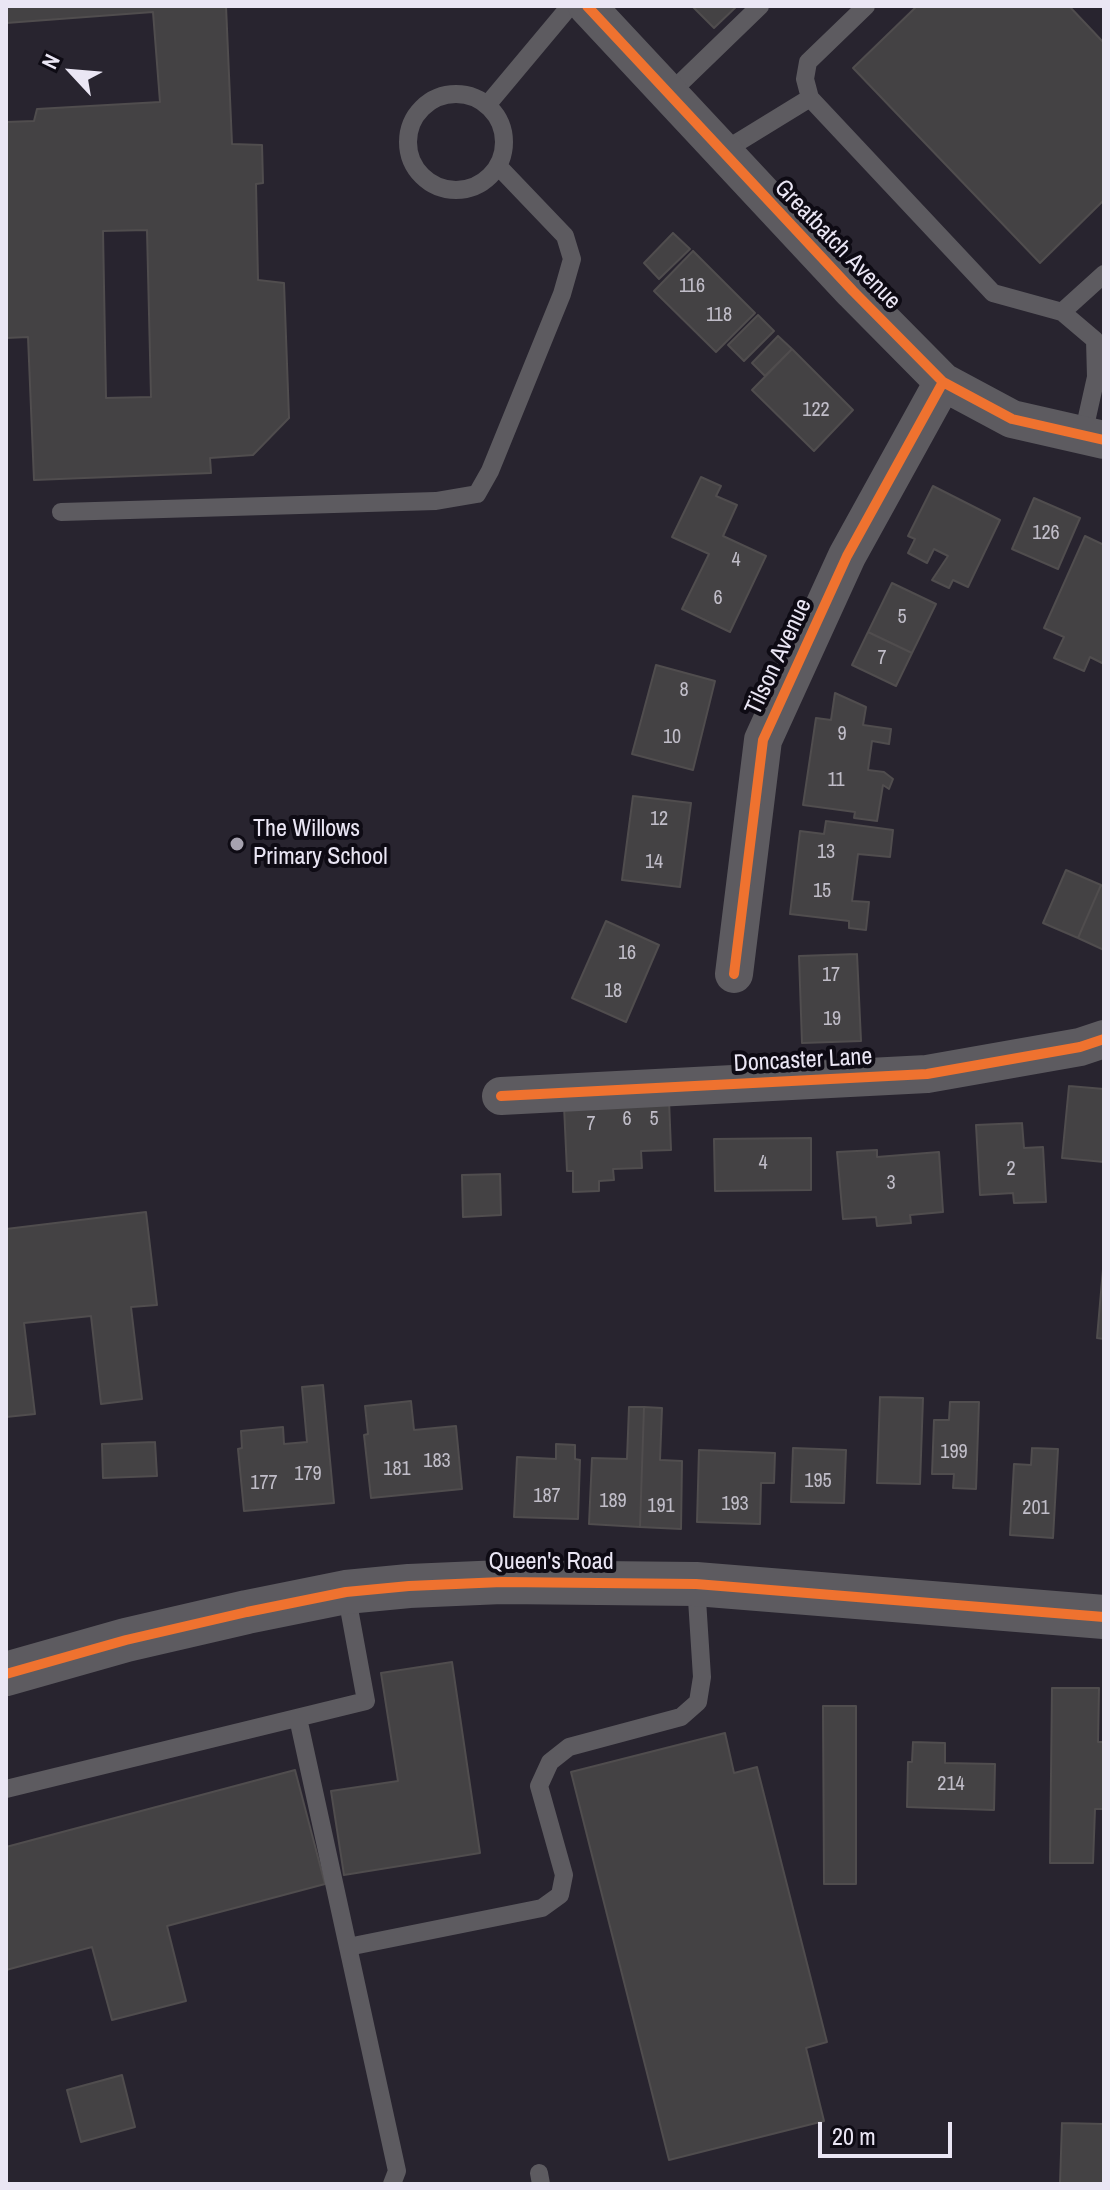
<!DOCTYPE html>
<style>
body{margin:0}
#map{position:relative;width:1110px;height:2190px;overflow:hidden;background:#28242f;font-family:"Archivo Narrow",sans-serif}
canvas{display:block}
.frame{position:absolute;inset:0;border:8px solid #eae6f4;pointer-events:none}
.north{position:absolute;left:32px;top:32px;width:80px;height:80px;-webkit-text-stroke:6px #0e0b14;paint-order:stroke;rotate:296deg;font-size:22px;font-weight:700;line-height:32px;text-align:center;color:#eae6f4}
.north::after{content:'';display:block;margin:auto;width:28px;height:36px;background:#eae6f4;clip-path:polygon(50% 0,100% 100%,50% 72%,0 100%)}
.scale{position:absolute;left:818px;top:2122px;width:134px;height:36px;box-sizing:border-box;border:4px solid #eae6f4;border-top:0;padding-left:10px;font-size:24px;line-height:28px;white-space:nowrap;color:#eae6f4;-webkit-text-stroke:6px #0e0b14;paint-order:stroke}
</style>
<div id="map">
<canvas width="1110" height="2190"></canvas>
<div class="frame"></div>
<div class="north">N</div>
<div class="scale">20 m</div>
</div>
<script>
const ctx = document.querySelector('canvas').getContext('2d');
ctx.lineJoin = 'round';
function fill(path, color) {
  ctx.fillStyle = color;
  ctx.fill(path, 'evenodd');
}
function poly(rows) {
  const path = new Path2D();
  for (const r of rows) {
    if (r.length === 3) {
      path.moveTo(r[0] + r[2], r[1]);
      path.arc(r[0], r[1], r[2], 0, 2 * Math.PI);
      continue;
    }
    path.moveTo(r[0], r[1]);
    for (let i = 2; i < r.length; i += 2) path.lineTo(r[i], r[i + 1]);
  }
  return path;
}
function stroke(path, color, width, dash) {
  ctx.strokeStyle = color;
  ctx.lineWidth = width;
  ctx.lineCap = dash ? 'butt' : 'round';
  ctx.setLineDash(dash || []);
  ctx.stroke(path);
}
function write(font, color, halo, rows, align = 'center') {
  ctx.font = font + ' "Archivo Narrow",sans-serif';
  ctx.lineWidth = 8;
  ctx.setLineDash([]);
  ctx.textBaseline = 'middle';
  ctx.strokeStyle = halo;
  ctx.fillStyle = color;
  for (const [text, x, y, turn = 0] of rows) {
    ctx.save();
    ctx.translate(x, y);
    ctx.rotate((+turn || 0) * Math.PI / 180);
    ctx.textAlign = isNaN(turn) ? turn : align;
    if (halo) ctx.strokeText(text, 0, 0);
    ctx.fillText(text, 0, 0);
    ctx.restore();
  }
}
const building = poly([
 [6,6,226,6,232,144,262,145,263,183,256,184,258,280,284,283,289,418,253,455,210,458,211,473,34,480,28,337,6,338,6,122,34,121,37,109,160,102,153,12,6,23,6,6],
 [147,230,151,397,106,398,103,231,147,230],
 [692,6,737,6,714,28,692,6],
 [917,6,1069,6,1104,43,1104,200,1040,263,853,68,917,6],
 [673,233,690,249,659,279,644,263,673,233],
 [693,251,755,313,716,352,654,291,693,251],
 [758,315,774,331,744,361,728,345,758,315],
 [778,336,792,349,765,376,752,363,778,336],
 [792,349,853,410,814,451,752,390,792,349],
 [701,477,721,486,716,496,737,505,723,536,766,556,730,632,682,609,709,554,672,537,701,477],
 [933,486,1000,520,968,587,953,580,949,588,932,580,948,556,934,549,927,563,908,553,915,539,908,536,933,486],
 [1034,498,1080,518,1058,569,1012,549,1034,498],
 [1085,536,1104,545,1104,664,1090,657,1084,671,1054,658,1064,637,1044,628,1085,536],
 [892,583,936,604,912,653,868,632,892,583],
 [868,632,912,653,896,686,852,665,868,632],
 [656,665,715,681,693,770,632,754,656,665],
 [835,693,866,707,863,725,891,729,889,744,872,741,868,770,884,772,893,779,889,789,883,785,877,821,854,818,855,812,803,805,816,718,831,720,835,693],
 [633,796,691,803,680,887,622,880,633,796],
 [826,821,893,830,890,857,858,854,852,901,869,902,866,930,849,928,849,921,790,914,800,831,824,834,826,821],
 [1066,870,1101,885,1078,938,1043,923,1066,870],
 [1101,885,1104,887,1104,950,1078,938,1101,885],
 [606,921,659,945,626,1022,572,998,606,921],
 [857,954,861,1041,802,1043,799,956,857,954],
 [1069,1086,1104,1089,1104,1162,1062,1158,1069,1086],
 [669,1100,671,1150,641,1151,642,1168,613,1169,614,1180,599,1181,599,1191,573,1192,573,1171,567,1171,564,1106,669,1100],
 [1022,1123,1024,1148,1043,1147,1046,1202,1014,1203,1013,1193,980,1195,976,1125,1022,1123],
 [811,1138,811,1190,715,1191,714,1139,811,1138],
 [877,1150,877,1157,939,1152,943,1212,910,1215,911,1223,877,1226,876,1217,843,1219,837,1152,877,1150],
 [500,1174,501,1215,463,1217,462,1175,500,1174],
 [146,1212,157,1305,131,1307,142,1399,101,1404,91,1316,24,1323,35,1414,6,1417,6,1229,146,1212],
 [1103,1269,1104,1269,1104,1339,1097,1338,1103,1269],
 [323,1385,334,1503,244,1511,238,1449,242,1448,241,1431,283,1427,284,1444,307,1442,302,1387,323,1385],
 [880,1397,923,1398,920,1484,877,1483,880,1397],
 [411,1401,414,1430,456,1426,462,1489,371,1498,364,1435,368,1434,365,1406,411,1401],
 [950,1402,979,1402,976,1489,953,1488,954,1474,932,1474,934,1420,949,1420,950,1402],
 [629,1407,644,1407,640,1527,589,1524,592,1458,627,1459,629,1407],
 [644,1407,662,1408,660,1460,682,1461,681,1529,640,1527,644,1407],
 [155,1442,157,1476,103,1478,102,1444,155,1442],
 [556,1444,575,1445,575,1459,580,1460,578,1519,514,1517,517,1457,556,1459,556,1444],
 [793,1448,846,1450,844,1503,791,1502,793,1448],
 [1032,1448,1058,1449,1053,1538,1010,1535,1014,1464,1031,1465,1032,1448],
 [699,1450,775,1453,774,1483,761,1483,760,1524,697,1522,699,1450],
 [452,1662,480,1853,344,1875,331,1791,398,1781,381,1673,452,1662],
 [1052,1688,1099,1688,1098,1742,1104,1742,1104,1809,1095,1809,1093,1863,1050,1863,1052,1688],
 [823,1706,856,1706,856,1884,824,1884,823,1706],
 [725,1733,734,1773,757,1767,827,2042,806,2048,824,2121,669,2160,571,1772,725,1733],
 [913,1742,945,1743,945,1763,995,1764,994,1810,907,1807,908,1762,912,1762,913,1742],
 [295,1770,325,1884,167,1926,186,2001,112,2020,92,1947,6,1970,6,1847,295,1770],
 [122,2075,135,2127,81,2142,67,2090,122,2075],
 [1062,2123,1104,2124,1104,2184,1060,2184,1062,2123]
]);
const service = poly([
 [456,142,48],
 [669,94,760,6],
 [810,98,805,79,808,62,866,6],
 [488,104,570,6],
 [722,152,810,98,993,293,1062,312,1095,340,1096,377,1083,435],
 [1062,312,1104,274],
 [61,512,436,501,477,494,490,471,562,294,572,259,565,236,499,167],
 [298,1718,397,2171,392,2184],
 [6,1789,366,1701,346,1592],
 [348,1947,542,1908,560,1895,564,1875,539,1786,550,1762,569,1747,681,1717,698,1702,702,1677,696,1584],
 [539,2173,541,2184]
]);
const minor = poly([
 [587,6,853,291,943,382,1012,419,1104,440],
 [734,974,763,740,847,556,943,382],
 [501,1096,927,1074,1080,1047,1104,1039]
]);
const tertiary = poly([
 [6,1674,126,1640,247,1612,346,1592,409,1586,502,1582,696,1584,1104,1617]
]);
const cycleway = poly([
 [587,6,853,291,943,382,1012,419,1104,440],
 [734,974,763,740,847,556,943,382],
 [501,1096,927,1074,1080,1047,1104,1039],
 [6,1674,126,1640,247,1612,346,1592,409,1586,502,1582,696,1584,1104,1617]
]);
const markers = [
 [237,844,8,"#a6a2af"]
];
const numberNames = [
 ["116",692,287],
 ["118",719,316],
 ["122",816,411],
 ["126",1046,534],
 ["4",736,561],
 ["6",718,599],
 ["5",902,618],
 ["7",882,659],
 ["8",684,691],
 ["9",842,735],
 ["10",672,738],
 ["11",836,781],
 ["12",659,820],
 ["13",826,853],
 ["14",654,863],
 ["15",822,892],
 ["16",627,954],
 ["17",831,976],
 ["18",613,992],
 ["19",832,1020],
 ["6",627,1120],
 ["5",654,1120],
 ["7",591,1125],
 ["4",763,1164],
 ["2",1011,1170],
 ["3",891,1184],
 ["199",954,1453],
 ["183",437,1462],
 ["181",397,1470],
 ["179",308,1475],
 ["195",818,1482],
 ["177",264,1484],
 ["187",547,1497],
 ["189",613,1502],
 ["193",735,1505],
 ["191",661,1507],
 ["201",1036,1509],
 ["214",951,1785]
];
const streetNames = [
 ["Greatbatch Avenue",837,245,46],
 ["Tilson Avenue",779,657,-65],
 ["Doncaster Lane",803,1061,-3],
 ["Queen's Road",551,1563]
];
const poiNames = [
 ["The Willows",253,830],
 ["Primary School",253,858]
];
fill(building, '#444244');
stroke(building, '#504d4e', 2);
stroke(service, '#5d5b60', 18);
stroke(minor, '#5d5b60', 38);
stroke(tertiary, '#5d5b60', 44);
stroke(cycleway, '#ef722f', 10);
for (const [x, y, r, color] of markers) {
  const dot = new Path2D();
  dot.arc(x, y, r, 0, 2 * Math.PI);
  ctx.fillStyle = color;
  ctx.fill(dot);
  stroke(dot, '#0e0b14', 3);
}
write('20px', '#c0bdc8', null, numberNames);
write('24px', '#eae6f4', '#0e0b14', streetNames);
write('24px', '#eae6f4', '#0e0b14', poiNames, 'left');
</script>
